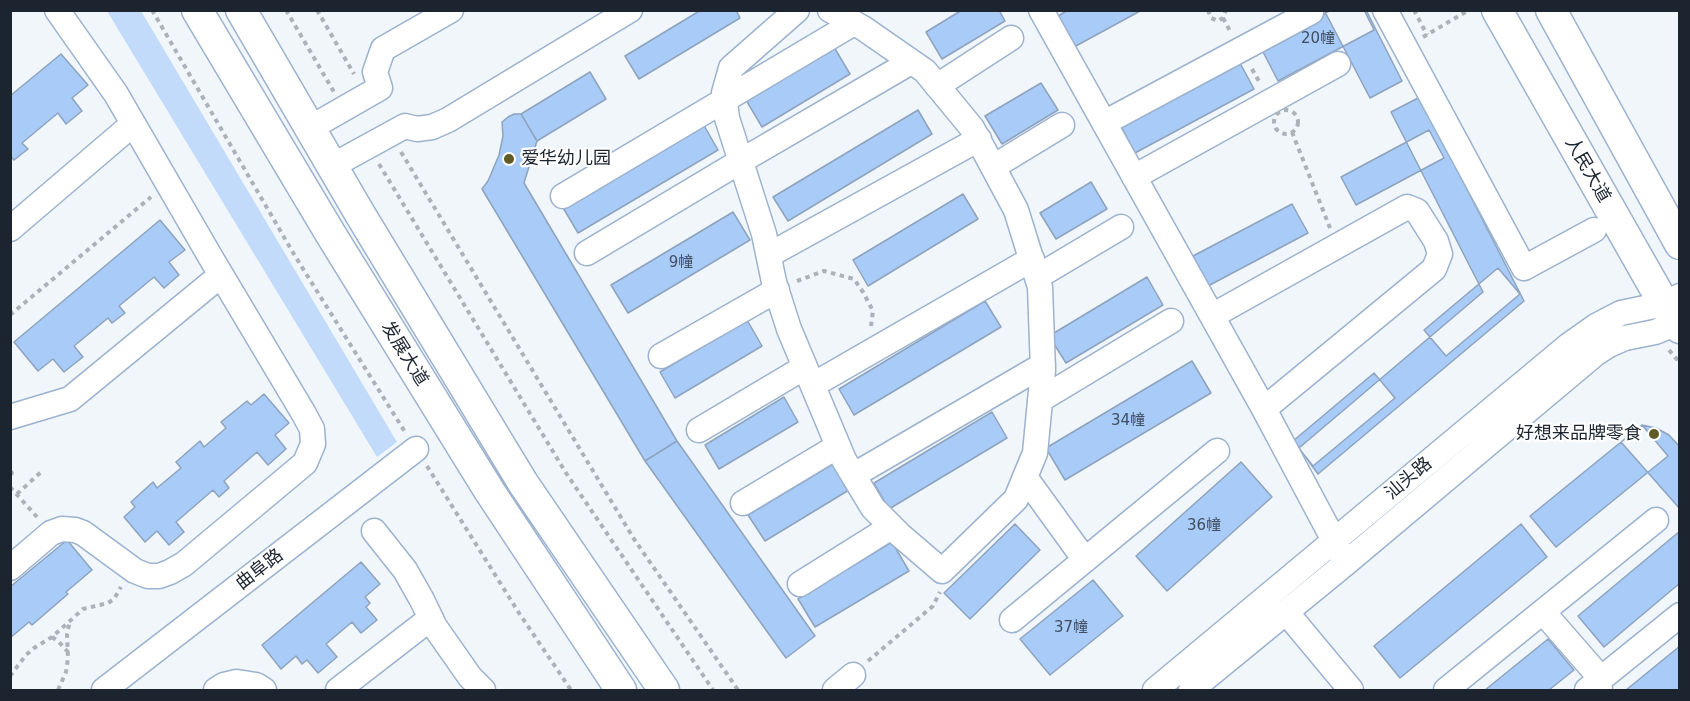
<!DOCTYPE html>
<meta charset="utf-8">
<style>
body{margin:0}
#map{position:relative;width:1690px;height:701px;overflow:hidden;background:#f1f6fb;font-family:"DejaVu Sans",sans-serif}
canvas{display:block}
.frame{position:absolute;inset:0;border:12px solid #1c242f;pointer-events:none}
</style>
<div id="map">
<canvas width="1690" height="701"></canvas>
<div class="frame"></div>
</div>
<script>
const ctx = document.querySelector('canvas').getContext('2d');
ctx.lineJoin = 'round';
function fill(path, color) {
  ctx.fillStyle = color;
  ctx.fill(path, 'evenodd');
}
function poly(rows) {
  const path = new Path2D();
  for (const r of rows) {
    if (r.length === 3) {
      path.moveTo(r[0] + r[2], r[1]);
      path.arc(r[0], r[1], r[2], 0, 2 * Math.PI);
      continue;
    }
    path.moveTo(r[0], r[1]);
    for (let i = 2; i < r.length; i += 2) path.lineTo(r[i], r[i + 1]);
  }
  return path;
}
function stroke(path, color, width, dash) {
  ctx.strokeStyle = color;
  ctx.lineWidth = width;
  ctx.lineCap = dash ? 'butt' : 'round';
  ctx.setLineDash(dash || []);
  ctx.stroke(path);
}
function write(font, color, halo, rows, align = 'center') {
  ctx.font = font + ' "DejaVu Sans","Noto Sans SC",sans-serif';
  ctx.lineWidth = 4.5;
  ctx.setLineDash([]);
  ctx.textBaseline = 'middle';
  ctx.strokeStyle = halo;
  ctx.fillStyle = color;
  for (const [text, x, y, turn = 0] of rows) {
    ctx.save();
    ctx.translate(x, y);
    ctx.rotate((+turn || 0) * Math.PI / 180);
    ctx.textAlign = isNaN(turn) ? turn : align;
    if (halo) ctx.strokeText(text, 0, 0);
    ctx.fillText(text, 0, 0);
    ctx.restore();
  }
}
const green = poly([
 [107,11,141,11,397,442,377,457]
]);
const building = poly([
 [701,10,736,10,740,18,639,79,625,56,701,10],
 [962,10,999,10,1005,21,942,59,926,32,962,10],
 [1068,10,1142,10,1074,47,1058,16,1068,10],
 [1324,10,1366,10,1402,81,1370,98,1324,10],
 [1331,10,1364,10,1374,30,1278,81,1261,48,1331,10],
 [834,47,850,74,762,127,746,100,834,47],
 [61,54,88,85,72,98,82,111,66,124,58,113,22,143,28,149,14,160,10,156,10,96,61,54],
 [1240,63,1254,89,1135,153,1121,126,1240,63],
 [590,72,606,99,537,141,521,114,590,72],
 [1041,83,1058,110,1002,144,985,116,1041,83],
 [1420,97,1524,301,1318,474,1299,448,1483,292,1391,112,1420,97],
 [918,110,932,134,788,221,773,197,918,110],
 [514,114,521,114,537,141,524,183,677,441,645,461,482,189,488,181,499,155,503,136,502,122,508,117,514,114],
 [702,122,718,150,578,233,562,206,702,122],
 [1429,130,1444,158,1356,205,1341,177,1429,130],
 [1091,182,1107,209,1056,239,1040,213,1091,182],
 [963,194,978,219,868,286,853,260,963,194],
 [1292,204,1308,233,1208,286,1193,256,1292,204],
 [733,212,750,240,628,313,611,285,733,212],
 [160,220,185,250,169,262,179,275,164,288,154,277,119,306,125,313,112,323,108,318,74,346,83,357,64,372,53,359,38,371,14,342,160,220],
 [1498,268,1520,294,1446,356,1424,330,1498,268],
 [1147,277,1163,305,1066,363,1049,336,1147,277],
 [985,301,1001,327,854,415,839,389,985,301],
 [747,320,762,346,675,398,660,372,747,320],
 [1192,361,1211,393,1065,480,1046,448,1192,361],
 [1374,373,1395,398,1313,466,1293,441,1374,373],
 [264,394,289,423,275,435,286,449,268,465,257,452,224,481,229,488,219,497,213,490,176,522,184,532,169,545,157,531,145,542,124,517,135,507,131,502,153,482,157,488,181,468,176,462,200,441,204,447,226,428,221,422,247,401,251,405,264,394],
 [784,397,798,422,719,469,705,445,784,397],
 [992,412,1007,438,889,509,874,483,992,412],
 [1642,425,1668,456,1556,547,1530,516,1642,425],
 [1642,425,1656,428,1669,435,1680,447,1680,509,1621,442,1642,425],
 [677,441,815,636,786,658,645,461,677,441],
 [1241,462,1272,497,1167,591,1136,556,1241,462],
 [833,464,849,490,765,541,748,515,833,464],
 [1015,524,1040,550,970,619,944,593,1015,524],
 [1521,524,1547,557,1400,678,1374,646,1521,524],
 [1680,531,1680,583,1604,647,1578,616,1680,531],
 [67,540,92,570,66,592,68,594,32,625,29,622,10,638,10,587,67,540],
 [892,542,909,571,815,627,798,599,892,542],
 [361,562,380,584,365,597,370,603,366,607,377,620,361,633,352,622,326,644,337,657,318,673,307,660,302,664,296,656,281,669,262,645,361,562],
 [1093,580,1123,616,1050,675,1020,639,1093,580],
 [1548,639,1574,670,1549,690,1485,690,1548,639],
 [1680,646,1680,690,1626,690,1680,646]
]);
const path = poly([
 [152,10,295,256,405,432],
 [286,10,334,92],
 [317,10,354,74],
 [1208,10,1211,18,1218,21,1223,18,1226,10],
 [1414,10,1427,35],
 [1223,18,1230,31],
 [1423,37,1469,10],
 [1252,69,1260,83],
 [1286,122,12],
 [1292,132,1330,228],
 [401,152,634,539,738,690],
 [379,164,566,473,713,690],
 [797,281,824,271,854,279,863,292,873,311,871,326],
 [10,315,151,197],
 [1669,350,1680,363],
 [427,466,519,613,571,690],
 [10,471,12,473,10,475],
 [10,487,37,517],
 [17,494,41,472],
 [52,637,59,642,68,652],
 [868,661,933,606,940,592],
 [10,676,26,655,34,648,52,637,83,609,108,603,114,599,121,587],
 [58,690,66,672,68,658,67,634,70,621]
]);
const minor = poly([
 [797,10,731,68,724,93,727,118,764,234,774,282,789,329,844,460,873,508,900,535,942,571,1016,499,1035,453,1043,370,1040,287,1016,210,972,128,925,71,863,28,830,10],
 [1041,10,1264,409,1346,563],
 [1385,10,1524,268,1594,230],
 [937,86,1011,38],
 [1104,123,1311,12],
 [310,128,380,88,375,72,383,49,451,10],
 [332,166,405,126,417,129,432,127,448,120,630,10],
 [993,167,1062,125],
 [1134,177,1338,64],
 [563,196,854,23],
 [10,229,133,124],
 [587,253,741,161,911,62],
 [769,255,979,139],
 [1037,277,1121,227],
 [1212,316,1407,207,1417,211,1436,241,1440,254,1434,269,1264,409],
 [661,356,777,290],
 [813,385,1032,259],
 [1040,400,1171,321],
 [10,417,70,399,221,275],
 [699,430,805,367],
 [854,475,1043,365],
 [1025,477,1085,560],
 [743,503,838,446],
 [374,531,405,570,422,600,435,627,470,677,483,690],
 [10,568,51,533,62,529,75,530,83,533,135,571,148,576,159,576,170,572,184,564,305,463,313,444,312,429,304,414,211,258,116,94,57,10],
 [800,584,891,527],
 [1286,612,1351,690],
 [1543,612,1597,674,1600,690],
 [1012,620,1217,451],
 [104,690,416,449],
 [216,690,224,685,237,682,256,685,264,690],
 [338,690,431,618],
 [835,690,853,675],
 [1155,690,1569,345,1596,326,1621,313,1664,304,1680,296],
 [1191,690,1346,563,1595,354,1609,345,1625,338,1655,332,1680,322],
 [1446,690,1656,520],
 [1587,690,1680,615]
]);
const major = poly([
 [197,10,330,233,490,492,621,690],
 [241,10,360,214,523,483,664,690],
 [1497,10,1664,304,1680,328],
 [1551,10,1680,244]
]);
const markers = [
 [509,159,6,"#5f5b27"],
 [1654,434,6,"#5f5b27"]
];
const numberNames = [
 ["20幢",1318,39],
 ["9幢",681,263],
 ["34幢",1128,421],
 ["36幢",1204,526],
 ["37幢",1071,628]
];
const poiNames = [
 ["爱华幼儿园",521,159],
 ["好想来品牌零食",1642,434,"right"]
];
const streetNames = [
 ["人民大道",1587,170,60],
 ["发展大道",404,354,58],
 ["汕头路",1409,479,-40],
 ["曲阜路",260,570,-38]
];
fill(green, '#c2dbfb');
fill(building, '#a9cbf7');
stroke(building, '#8da3be', 1.5);
stroke(minor, '#9cb2ce', 27);
stroke(major, '#9cb2ce', 33);
stroke(path, '#acb2b9', 4, [4.5, 4.5]);
stroke(minor, '#fff', 24);
stroke(major, '#fff', 30);
for (const [x, y, r, color] of markers) {
  const dot = new Path2D();
  dot.arc(x, y, r, 0, 2 * Math.PI);
  ctx.fillStyle = color;
  ctx.fill(dot);
  stroke(dot, '#fff', 2);
}
write('15px', '#3f4e61', null, numberNames);
write('18px', '#1c242f', '#fff', poiNames, 'left');
write('18px', '#1c242f', '#fff', streetNames);
</script>
